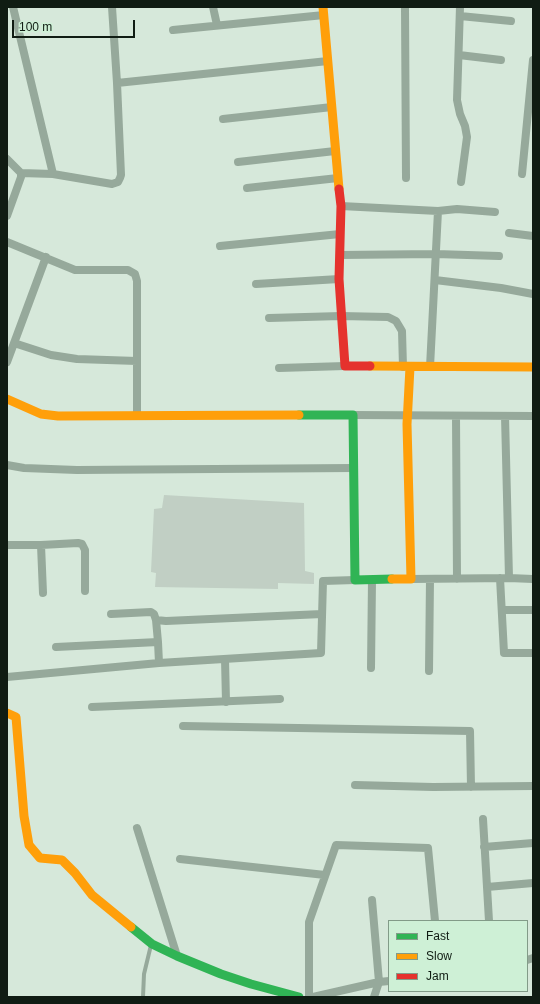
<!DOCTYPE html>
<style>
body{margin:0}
#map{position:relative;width:540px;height:1004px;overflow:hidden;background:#d6e8da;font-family:Helvetica,sans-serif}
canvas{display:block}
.frame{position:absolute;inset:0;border:8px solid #101c13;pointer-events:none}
.legend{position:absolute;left:388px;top:920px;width:140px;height:72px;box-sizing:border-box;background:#cef0d6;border:1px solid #829b88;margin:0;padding:5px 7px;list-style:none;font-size:12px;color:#101c13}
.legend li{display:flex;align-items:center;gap:8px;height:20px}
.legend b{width:20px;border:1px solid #829b88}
.scale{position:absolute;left:12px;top:20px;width:123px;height:18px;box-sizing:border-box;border:2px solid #101c13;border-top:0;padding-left:5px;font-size:12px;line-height:14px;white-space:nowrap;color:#101c13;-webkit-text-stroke:3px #cef0d6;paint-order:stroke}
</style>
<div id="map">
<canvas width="540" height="1004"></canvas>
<div class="frame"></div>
<ul class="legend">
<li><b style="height:5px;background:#30b455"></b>Fast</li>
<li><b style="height:5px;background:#ff9f0a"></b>Slow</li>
<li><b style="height:5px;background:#e5322d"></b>Jam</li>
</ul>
<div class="scale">100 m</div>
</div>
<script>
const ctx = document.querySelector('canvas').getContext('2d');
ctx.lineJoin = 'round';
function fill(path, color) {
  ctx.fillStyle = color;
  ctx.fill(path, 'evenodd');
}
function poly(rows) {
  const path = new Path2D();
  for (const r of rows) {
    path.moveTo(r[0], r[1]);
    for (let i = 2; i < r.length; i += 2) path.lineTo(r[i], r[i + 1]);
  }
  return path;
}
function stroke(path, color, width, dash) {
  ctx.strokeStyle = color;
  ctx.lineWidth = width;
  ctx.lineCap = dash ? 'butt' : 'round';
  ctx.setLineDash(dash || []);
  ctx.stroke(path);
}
const building = poly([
 [164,495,304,503,305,571,314,573,314,584,278,583,278,589,155,587,156,573,151,572,154,509,162,508]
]);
const lane = poly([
 [143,997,144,974,151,945]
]);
const street = poly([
 [13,7,53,174],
 [213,7,217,25],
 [405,7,406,178],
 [460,7,457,100,460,114,465,126,467,137,461,182],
 [460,16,511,21],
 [173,30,324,15],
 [459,55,501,60],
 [117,83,328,61],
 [223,119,332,107],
 [7,159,21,173,21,177,7,216],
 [238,162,335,151],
 [21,173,53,174,112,184,118,182,120,178,121,175,117,83,112,7],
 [522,174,533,60],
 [247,188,338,178],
 [341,206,438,211,430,367],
 [438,211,457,209,495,212],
 [509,233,533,236],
 [7,242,75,270,128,270,135,274,137,281,137,416],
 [220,246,340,234],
 [340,255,436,254,499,256],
 [435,280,501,288,533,294],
 [256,284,339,279],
 [269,318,341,316,388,317,396,321,402,331,403,367],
 [14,343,51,355,77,359,137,361],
 [7,362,46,257],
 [279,368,345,366],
 [353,415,533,416],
 [456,416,457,579],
 [505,416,509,578],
 [7,465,24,468,77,470,353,468],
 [7,545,41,545,43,593],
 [41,545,78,543,82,544,85,550,85,591],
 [500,578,504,653,533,653],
 [411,579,509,578,533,579],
 [502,610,533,610],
 [111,614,151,612,154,614,156,620],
 [56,647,158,642],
 [225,659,226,702],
 [159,663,158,642,156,620,166,621,322,614],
 [371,668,372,580],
 [429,671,430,579],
 [7,677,159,663,321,653,323,581,355,580],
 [92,707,280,699],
 [183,726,470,731,471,787],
 [355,785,433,787,533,786],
 [483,819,489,921],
 [137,828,177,956],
 [484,847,533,843],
 [180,859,325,875],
 [487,887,533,883],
 [372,900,379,982,374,997],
 [527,960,533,958],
 [309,997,309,922,336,845,428,848,435,921],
 [313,997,379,982,389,981]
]);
const fast = poly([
 [299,415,353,415,355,580,392,579],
 [131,927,152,944,177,956,221,974,251,984,299,997]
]);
const slow = poly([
 [323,7,339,189],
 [370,366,533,367],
 [7,399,41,414,58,416,299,415],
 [392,579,411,579,407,424,410,367],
 [7,713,16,717,24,816,29,845,40,858,62,860,75,873,92,895,131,927]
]);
const jam = poly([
 [339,189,341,206,339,279,345,366,370,366]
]);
fill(building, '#c1cfc4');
stroke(lane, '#96a99b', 4);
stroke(street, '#96a99b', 8);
stroke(fast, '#30b455', 9);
stroke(slow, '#ff9f0a', 9);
stroke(jam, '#e5322d', 9);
</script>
